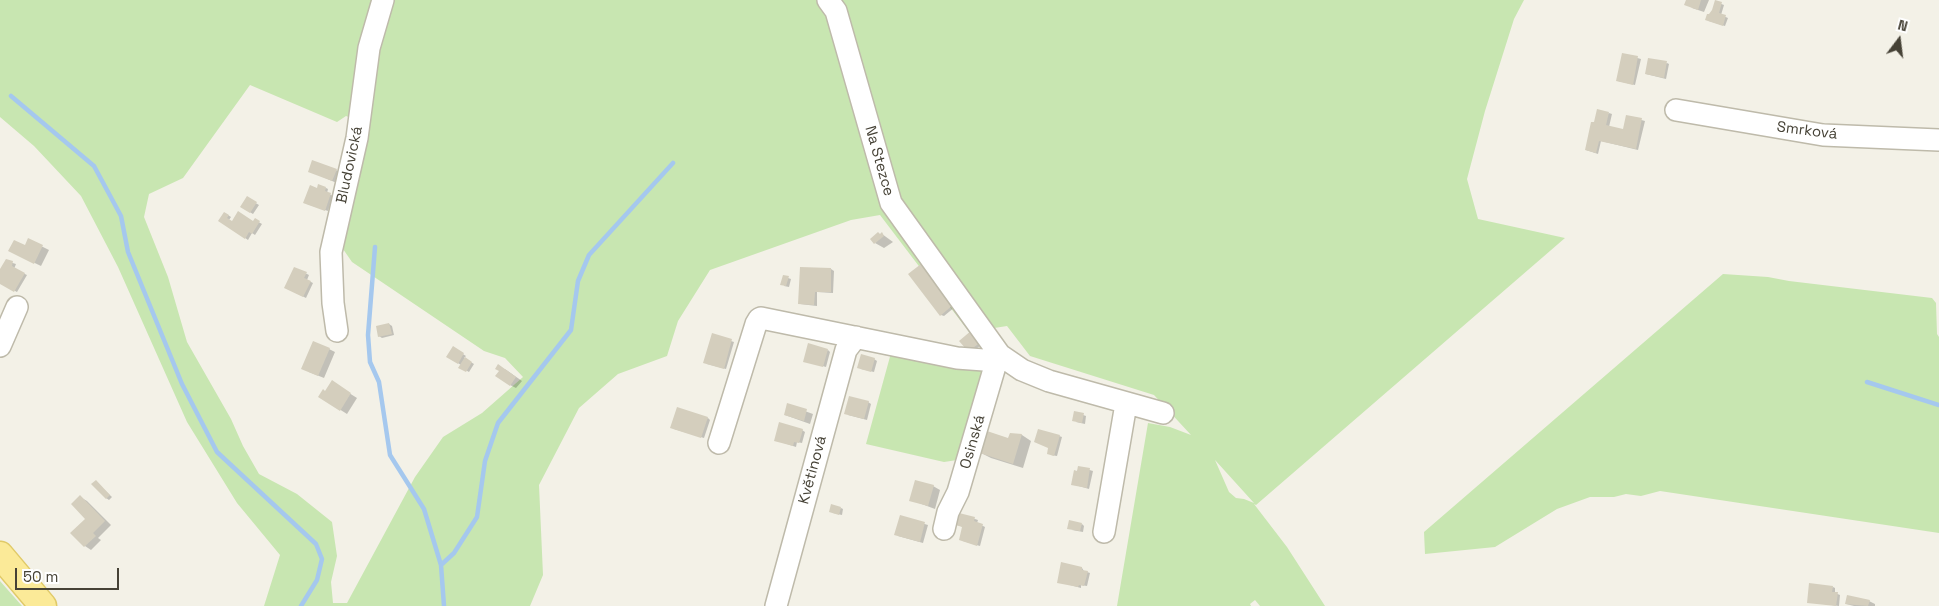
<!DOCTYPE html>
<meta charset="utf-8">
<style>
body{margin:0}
#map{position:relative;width:1939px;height:606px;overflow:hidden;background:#f3f1e7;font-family:"Space Grotesk",sans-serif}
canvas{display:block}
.north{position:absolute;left:1874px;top:15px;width:50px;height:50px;-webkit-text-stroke:4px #fff;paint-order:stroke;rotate:15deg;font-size:14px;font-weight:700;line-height:20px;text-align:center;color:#464236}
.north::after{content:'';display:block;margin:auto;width:18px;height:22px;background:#464236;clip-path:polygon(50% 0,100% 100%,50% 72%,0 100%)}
.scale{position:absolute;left:15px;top:568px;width:104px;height:22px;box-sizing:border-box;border:2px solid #464236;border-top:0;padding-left:6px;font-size:15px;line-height:18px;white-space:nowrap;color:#464236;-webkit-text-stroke:4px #fff;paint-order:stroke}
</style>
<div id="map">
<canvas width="1939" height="606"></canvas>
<div class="north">N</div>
<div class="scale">50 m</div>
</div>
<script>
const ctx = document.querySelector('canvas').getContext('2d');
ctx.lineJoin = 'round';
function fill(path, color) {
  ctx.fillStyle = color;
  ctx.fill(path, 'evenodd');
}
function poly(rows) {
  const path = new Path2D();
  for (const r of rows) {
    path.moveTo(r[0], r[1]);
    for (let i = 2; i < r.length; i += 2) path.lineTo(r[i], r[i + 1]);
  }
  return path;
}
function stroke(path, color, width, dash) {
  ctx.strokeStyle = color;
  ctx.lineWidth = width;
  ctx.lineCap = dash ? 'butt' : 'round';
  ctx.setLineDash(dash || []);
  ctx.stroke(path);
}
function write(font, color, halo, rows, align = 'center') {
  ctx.font = font + ' "Space Grotesk",sans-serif';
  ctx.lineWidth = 4;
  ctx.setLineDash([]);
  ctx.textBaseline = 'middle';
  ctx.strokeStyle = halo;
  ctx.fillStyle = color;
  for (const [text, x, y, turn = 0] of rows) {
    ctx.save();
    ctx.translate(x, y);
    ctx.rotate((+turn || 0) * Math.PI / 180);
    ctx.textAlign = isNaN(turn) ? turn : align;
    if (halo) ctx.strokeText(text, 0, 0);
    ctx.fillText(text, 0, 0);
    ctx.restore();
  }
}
const green = poly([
 [0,0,1524,0,1514,19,1485,111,1467,179,1478,219,1565,238,1256,505,1254,504,1287,547,1325,606,1260,606,1255,600,1250,604,1251,606,1117,606,1148,423,1170,427,1191,435,1154,395,1030,356,1007,326,969,332,880,215,851,220,710,270,678,321,667,356,618,374,579,408,539,485,543,575,530,606,264,606,280,555,237,503,187,422,118,267,81,196,34,146,0,117],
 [250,85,337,122,346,116,369,125,343,249,352,262,484,351,505,358,523,377,482,413,443,437,415,477,347,603,333,603,331,582,337,556,332,522,297,494,259,474,243,446,231,419,187,342,168,277,144,217,149,194,183,178],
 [1215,460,1254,503,1244,499,1236,498,1229,492],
 [1723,274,1768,277,1789,281,1932,298,1936,303,1937,334,1939,337,1939,533,1660,491,1641,496,1626,494,1614,497,1590,497,1557,509,1495,547,1425,554,1424,532],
 [891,353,983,368,957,460,944,462,866,444],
 [0,581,22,606,0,606]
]);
const shadow = poly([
 [1687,0,1709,0,1704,12,1692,8],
 [1716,2,1724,5,1721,15,1728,18,1725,26,1709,21],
 [1623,54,1641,59,1635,85,1618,81],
 [1667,63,1669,64,1666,79,1646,74],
 [1609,113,1612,114,1609,127,1624,130,1627,116,1645,121,1638,150,1601,141,1598,154,1586,150,1595,124],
 [336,170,342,174,339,184,309,171],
 [326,188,328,189,327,193,333,196,328,211,307,204,318,190],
 [247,198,259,205,253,214,241,207],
 [225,213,231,217,229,220,232,223,254,222,255,220,262,224,255,235,252,233,248,240,220,220],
 [882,234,893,242,884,248,875,243],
 [29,240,49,250,41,266,16,254,26,247],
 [6,261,16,264,14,269,27,275,17,292,0,283,0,273],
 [921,265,955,307,944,316,941,315],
 [295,268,309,275,307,280,313,283,306,298,286,288],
 [831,269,834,271,833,293,817,292,817,306,800,304],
 [788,278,791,279,789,287,784,286],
 [389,324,392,326,394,335,382,338,379,336],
 [712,335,734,342,726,369,707,364],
 [961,341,983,344,973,351],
 [453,348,466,356,464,358,474,364,469,372,460,367,461,365,448,357],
 [329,349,335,352,324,378,309,372],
 [828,350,830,352,826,367,806,361],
 [874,359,877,361,874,372,861,369],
 [505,369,522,381,516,388,510,385],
 [338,386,357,398,347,414,320,397],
 [868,402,871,404,867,420,848,415],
 [788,405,813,414,810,424,785,415],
 [1083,415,1086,416,1085,424,1076,422],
 [708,418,710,420,704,438,674,429],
 [802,430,805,432,802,443,797,442,796,447,778,441],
 [1010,434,1022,435,1031,441,1023,468,991,458,981,453,1009,439],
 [1059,436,1062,437,1057,456,1051,455],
 [1079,467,1093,471,1089,489,1072,484],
 [96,482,112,497,109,500,106,498],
 [933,486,940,490,935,509,911,500],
 [80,497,87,501,111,525,98,538,101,540,91,550,85,546,87,519],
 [841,508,843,509,842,515,833,513],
 [960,514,978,520,977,523,985,527,980,546,963,541,964,527,957,525],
 [901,517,928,525,923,543,898,536],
 [1082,524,1084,526,1083,532,1072,530],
 [1082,568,1084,571,1090,573,1087,586,1081,585,1081,588,1059,582],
 [1833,587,1835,588,1835,593,1840,595,1839,606,1808,602],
 [1869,601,1875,604,1875,606,1854,606,1846,604]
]);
const stream = poly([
 [11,96,94,166,121,216,128,252,182,384,217,452,316,544,322,559,317,580,301,606],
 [375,247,368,335,370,362,379,382,390,455,424,509,441,565,444,606],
 [1867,382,1939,405],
 [441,565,454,553,477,517,485,461,498,423,571,330,578,281,589,255,673,163]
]);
const building = poly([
 [1686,0,1701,0,1698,10,1684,5],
 [1715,0,1722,2,1719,13,1726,15,1723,26,1705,20,1707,14,1709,14,1712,10],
 [1622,53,1638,56,1633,85,1616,81],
 [1648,58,1667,61,1664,78,1645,74],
 [1597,109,1609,112,1606,125,1623,129,1626,115,1642,118,1636,149,1599,141,1596,153,1585,150,1591,122,1594,122],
 [312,160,337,169,332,181,308,172],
 [318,184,326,187,325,191,331,193,325,211,303,203,310,185,317,188],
 [247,196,257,202,250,213,240,207],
 [238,211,253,221,255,218,260,221,252,234,249,232,245,239,218,221,224,212,229,215,227,218,232,221],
 [878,232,880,234,882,232,884,236,874,244,870,239],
 [28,238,43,245,34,264,8,251,14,240,25,245],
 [6,259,13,261,12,266,25,273,14,292,0,284,0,269],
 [921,264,953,305,940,316,908,274],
 [294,267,307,272,304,278,311,281,303,297,284,288],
 [800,267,831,268,831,292,815,292,814,305,798,304],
 [783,275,789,276,786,286,780,285],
 [389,323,392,334,378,337,376,326],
 [972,330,981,342,970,350,966,349,959,341],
 [712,333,732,339,724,369,703,363],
 [313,341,330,348,318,376,301,369],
 [808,343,828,349,823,367,803,362],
 [453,346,464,353,458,364,446,357],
 [861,354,875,358,871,372,857,368],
 [465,357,472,362,466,372,458,368],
 [498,364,516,377,510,386,495,376,499,371,495,369],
 [332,380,351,393,340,411,318,397,323,389,325,391],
 [849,396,869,401,864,419,844,414],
 [787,403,807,409,804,421,784,415],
 [677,407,708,417,701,438,670,428],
 [1074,411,1084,413,1082,423,1072,421],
 [779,422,803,429,799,443,794,442,793,446,774,441],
 [1038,429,1060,435,1054,456,1047,454,1048,448,1034,442],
 [987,431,1008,438,1010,433,1022,434,1013,464,980,453],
 [1078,466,1090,468,1087,488,1071,485,1074,470,1077,471],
 [96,480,110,495,106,499,91,484],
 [915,480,934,485,928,506,909,501],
 [80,495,105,521,93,533,96,536,84,547,70,533,85,519,71,504],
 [831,504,841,507,839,515,829,512],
 [959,513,975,517,974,521,983,524,977,546,959,540,962,527,956,525],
 [900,515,925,522,920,542,894,535],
 [1069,520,1082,523,1080,531,1067,529],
 [1061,562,1082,567,1082,570,1088,571,1084,586,1079,585,1078,587,1057,583],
 [1809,583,1833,586,1832,592,1838,592,1836,606,1807,603],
 [1847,595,1870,600,1868,606,1845,604]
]);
const minor = poly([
 [828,0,836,11,891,203,1000,355,1022,370,1049,381,1163,413],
 [1676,110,1823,135,1939,140],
 [337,331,333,303,331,252,357,138,369,48,383,0],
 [0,346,17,307],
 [719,443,756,324,759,319,761,318,957,358,984,360,1000,355],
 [944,529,948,512,958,492,995,366,1000,355],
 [1104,532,1126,404],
 [776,606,846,350,856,337]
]);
const major = poly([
 [0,555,43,606]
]);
const streetNames = [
 ["Smrková",1807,131,7],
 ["Na Stezce",879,161,74],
 ["Bludovická",350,165,-78],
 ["Osinská",973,442,-74],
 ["Květinová",813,470,-75]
];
fill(green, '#c8e6b1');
fill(shadow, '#0003');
stroke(stream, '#a5c8ee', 4.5);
fill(building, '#d4cebd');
stroke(minor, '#bebaaa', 24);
stroke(major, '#e0ca68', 29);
stroke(minor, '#fff', 21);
stroke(major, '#fbea98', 26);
write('15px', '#464236', '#fff', streetNames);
</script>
